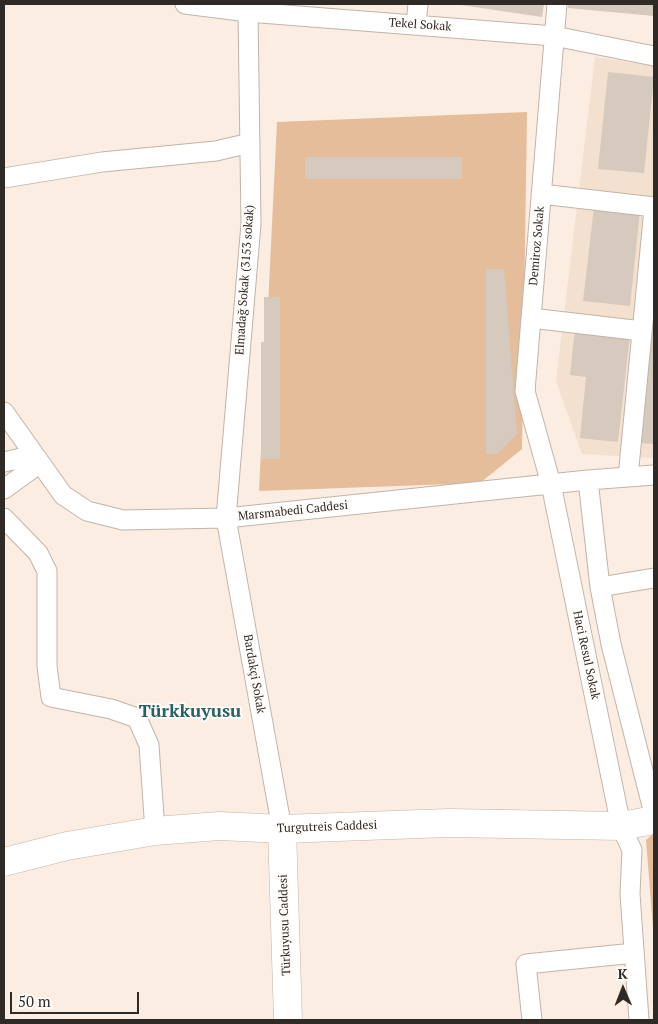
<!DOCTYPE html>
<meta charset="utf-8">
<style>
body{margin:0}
#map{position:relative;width:658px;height:1024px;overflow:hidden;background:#fbede1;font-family:"PT Serif",serif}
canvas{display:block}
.frame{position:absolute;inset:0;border:5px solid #2f2a26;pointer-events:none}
.north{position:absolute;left:598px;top:964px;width:50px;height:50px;-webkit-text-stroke:4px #fffcfa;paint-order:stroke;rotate:359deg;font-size:14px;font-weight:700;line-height:20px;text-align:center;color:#2f2a26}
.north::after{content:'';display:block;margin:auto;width:18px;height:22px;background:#2f2a26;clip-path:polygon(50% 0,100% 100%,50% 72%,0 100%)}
.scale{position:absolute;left:10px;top:992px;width:129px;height:22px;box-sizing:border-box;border:2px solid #2f2a26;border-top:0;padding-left:6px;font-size:15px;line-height:18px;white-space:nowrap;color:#2f2a26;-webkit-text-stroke:4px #fffcfa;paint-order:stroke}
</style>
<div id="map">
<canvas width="658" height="1024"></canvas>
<div class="frame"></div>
<div class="north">K</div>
<div class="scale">50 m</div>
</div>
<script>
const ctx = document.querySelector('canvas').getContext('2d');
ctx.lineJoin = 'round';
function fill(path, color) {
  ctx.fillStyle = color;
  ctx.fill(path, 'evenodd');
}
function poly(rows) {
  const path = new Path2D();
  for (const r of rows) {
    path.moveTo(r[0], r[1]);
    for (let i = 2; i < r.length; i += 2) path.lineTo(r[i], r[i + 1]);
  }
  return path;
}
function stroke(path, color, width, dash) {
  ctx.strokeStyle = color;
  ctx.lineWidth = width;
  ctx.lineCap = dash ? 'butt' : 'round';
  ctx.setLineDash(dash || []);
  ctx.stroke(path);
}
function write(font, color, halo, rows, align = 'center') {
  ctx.font = font + ' "PT Serif",serif';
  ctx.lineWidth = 4;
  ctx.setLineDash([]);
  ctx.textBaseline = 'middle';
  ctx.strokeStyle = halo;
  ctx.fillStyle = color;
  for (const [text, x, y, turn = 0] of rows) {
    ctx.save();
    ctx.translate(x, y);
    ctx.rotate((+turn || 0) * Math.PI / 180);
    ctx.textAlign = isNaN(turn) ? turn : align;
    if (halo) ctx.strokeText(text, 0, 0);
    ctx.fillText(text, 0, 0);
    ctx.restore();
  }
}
const built = poly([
 [595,57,654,66,654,458,582,454,556,381]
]);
const green = poly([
 [527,112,522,449,480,483,259,491,277,122],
 [654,833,654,940,646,840]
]);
const building = poly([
 [454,4,544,4,542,17],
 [568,4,654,4,654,16,568,8],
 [608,72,654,77,644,173,598,169],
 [305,157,462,157,462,179,305,179],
 [594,207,640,211,630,306,583,301],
 [486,269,504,269,517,434,497,454,486,454],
 [264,297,280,297,280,459,261,459,261,342,264,342],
 [653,315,654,315,654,444,640,443],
 [575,328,630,334,618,442,580,438,586,377,570,375]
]);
const street = poly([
 [185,4,248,12,554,36,654,56],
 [557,4,525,391,551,484,621,826,632,850,630,894,639,1020],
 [248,12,251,224,226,518,282,829],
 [416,25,418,4],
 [4,178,102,162,216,151,250,143],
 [541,194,654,207],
 [531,318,642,331],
 [4,412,63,495,87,511,123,520,226,518,588,480,654,475],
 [4,462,34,455],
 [628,477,654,209],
 [588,480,600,587,611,644,654,814],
 [4,489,40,463],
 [4,518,38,553,47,571,47,666,51,697,111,709,137,718,149,745,155,831],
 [600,587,654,578],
 [532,1020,526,964,634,953]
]);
const secondary = poly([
 [282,829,288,1020],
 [4,862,67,846,155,831,219,826,282,829,449,823,621,826,654,820]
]);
const streetNames = [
 ["Tekel Sokak",420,25,4],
 ["Demiroz Sokak",537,246,-85],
 ["Elmadağ Sokak (3153 sokak)",245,280,-86],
 ["Marsmabedi Caddesi",293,511,-6],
 ["Haci Resul Sokak",586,655,78],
 ["Bardakçi Sokak",254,674,80],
 ["Turgutreis Caddesi",327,827,-2],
 ["Türkuyusu Caddesi",285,925,-92]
];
const districtNames = [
 ["Türkkuyusu",190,712]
];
fill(built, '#f4e0cf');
fill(green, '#e5bd9b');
fill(building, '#d6c9be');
stroke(street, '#c1b4a9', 21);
stroke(secondary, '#c1b4a9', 29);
stroke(street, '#fff', 19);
stroke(secondary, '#fff', 28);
write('12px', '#2f2a26', '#fffcfa', streetNames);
write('bold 18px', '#276163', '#fffcfa', districtNames);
</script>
